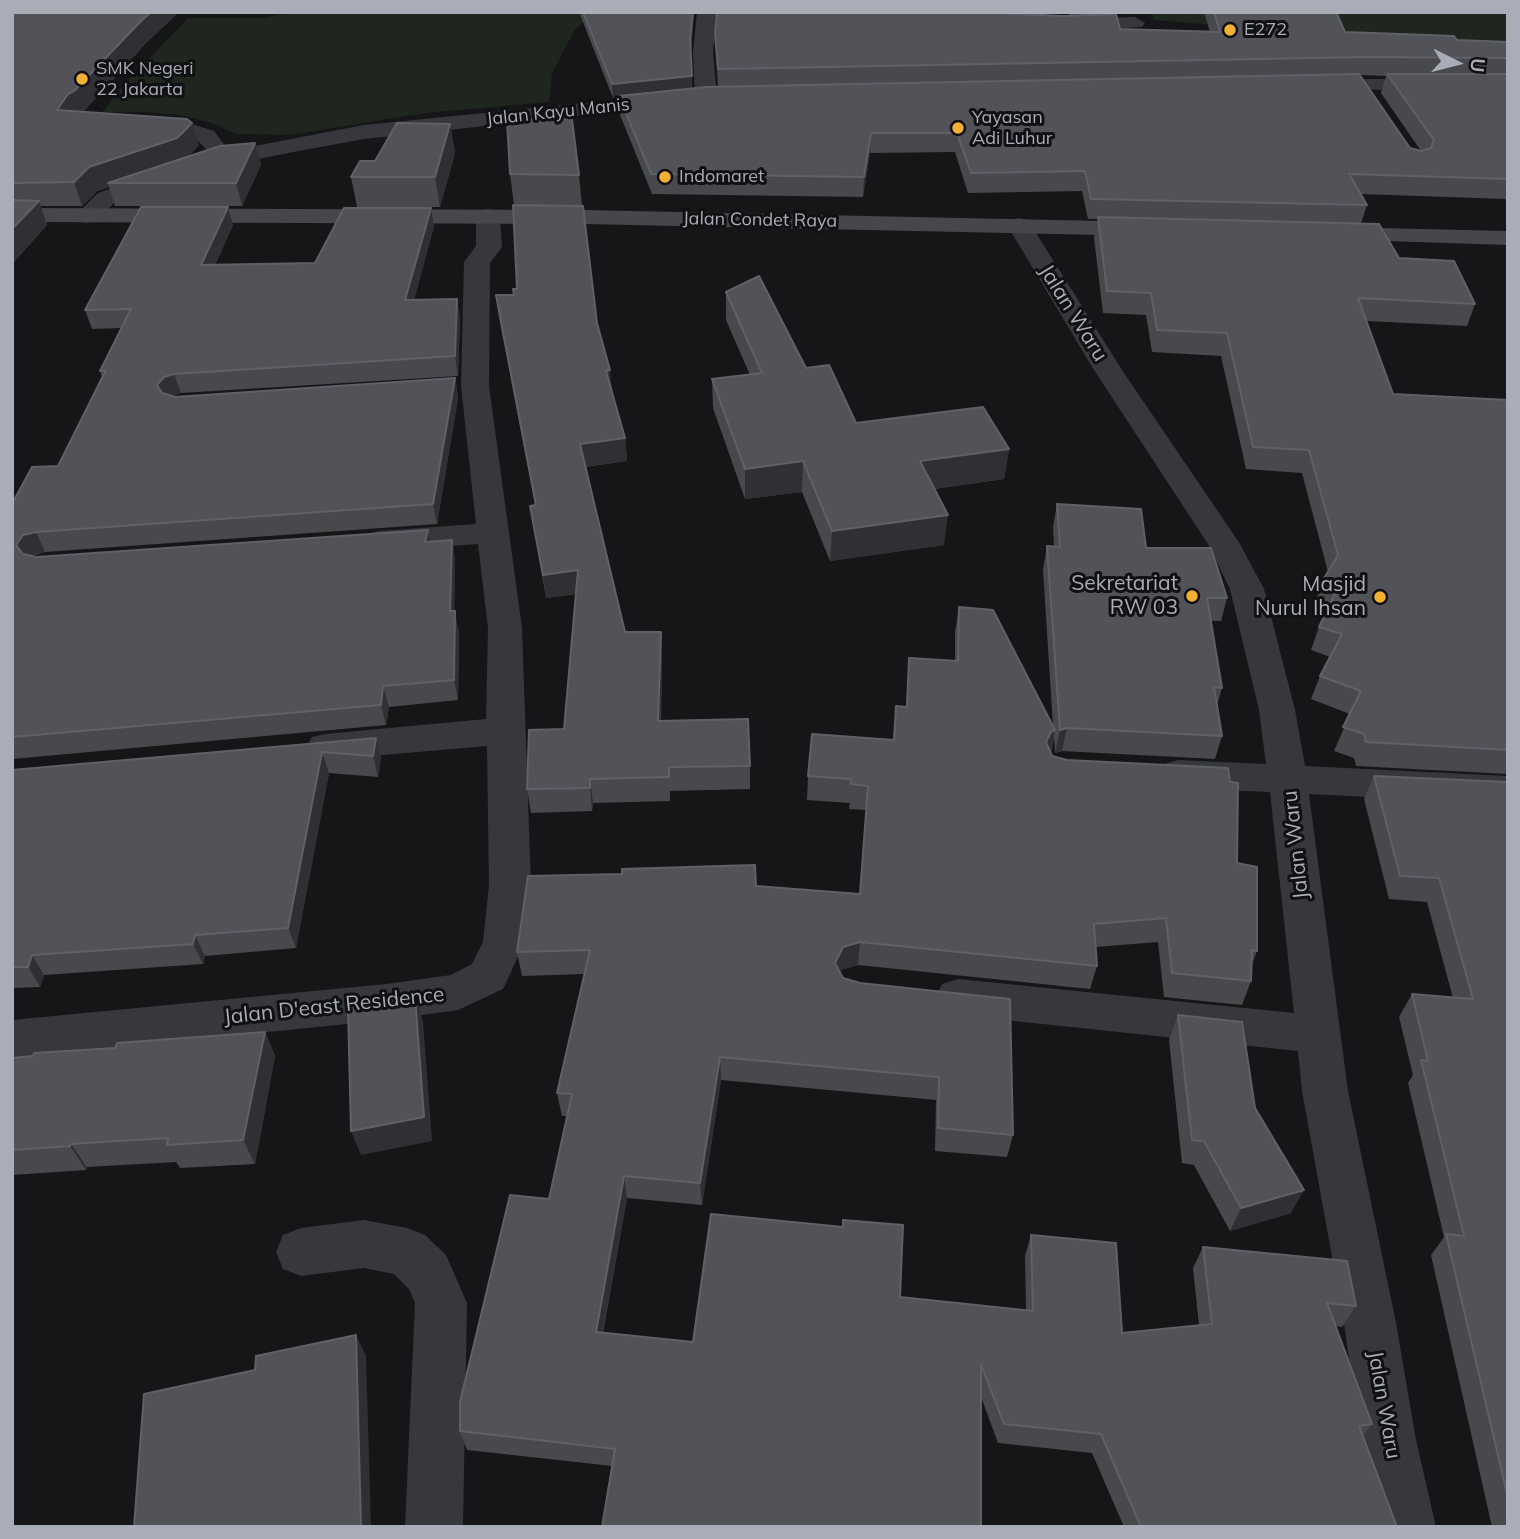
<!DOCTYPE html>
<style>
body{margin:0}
#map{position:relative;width:1520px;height:1539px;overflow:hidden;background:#161618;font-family:Mulish,sans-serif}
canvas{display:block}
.frame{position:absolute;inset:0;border:14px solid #a8adb8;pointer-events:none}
.north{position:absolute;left:1422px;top:28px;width:70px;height:70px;-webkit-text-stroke:5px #111113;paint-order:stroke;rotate:96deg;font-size:19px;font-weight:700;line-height:28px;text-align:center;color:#a8adb8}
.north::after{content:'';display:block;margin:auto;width:24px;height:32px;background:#a8adb8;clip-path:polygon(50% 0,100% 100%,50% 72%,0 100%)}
</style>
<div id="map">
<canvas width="1520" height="1539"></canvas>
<div class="frame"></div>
<div class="north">U</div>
</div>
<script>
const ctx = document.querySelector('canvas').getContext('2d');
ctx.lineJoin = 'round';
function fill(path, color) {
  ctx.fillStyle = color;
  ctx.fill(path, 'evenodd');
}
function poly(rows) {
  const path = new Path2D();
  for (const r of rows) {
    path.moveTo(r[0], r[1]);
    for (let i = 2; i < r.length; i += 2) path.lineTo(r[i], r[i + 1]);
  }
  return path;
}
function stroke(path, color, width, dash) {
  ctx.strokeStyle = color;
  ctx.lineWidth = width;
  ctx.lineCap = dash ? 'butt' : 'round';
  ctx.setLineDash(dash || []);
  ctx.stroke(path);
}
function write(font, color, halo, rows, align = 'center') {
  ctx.font = font + ' Mulish,sans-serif';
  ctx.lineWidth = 6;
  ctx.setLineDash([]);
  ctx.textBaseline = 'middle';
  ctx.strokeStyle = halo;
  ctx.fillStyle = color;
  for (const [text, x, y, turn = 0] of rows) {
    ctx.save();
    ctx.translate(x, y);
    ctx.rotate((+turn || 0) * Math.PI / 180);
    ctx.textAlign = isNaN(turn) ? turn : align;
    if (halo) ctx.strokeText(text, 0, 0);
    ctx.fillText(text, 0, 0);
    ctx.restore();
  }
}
const green = poly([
 [292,12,593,12,574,31,552,73,549,102,425,113,289,135,236,134,215,124,181,115,146,112,103,112,119,90,188,18,263,18],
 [1151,12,1508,12,1508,62,1215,25,1154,20]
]);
const street = poly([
 [697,12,779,12,781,15,771,21,716,18,713,53,717,97,714,102,706,103,698,102,695,97,693,53,697,12],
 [1135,17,1145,23,1142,27,1067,31,1057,25,1067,19,1135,17],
 [1313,79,1508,79,1508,91,1306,89,1302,85,1306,81,1313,79],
 [673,94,681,95,684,100,681,105,364,139,293,152,225,166,156,188,114,203,96,221,87,223,78,221,75,216,98,193,208,156,206,149,198,141,182,135,136,131,133,126,136,121,144,119,185,122,214,131,229,151,364,125,673,94],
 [488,209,497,211,500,216,502,247,490,263,489,386,522,628,531,885,525,942,503,989,458,1010,386,1020,12,1058,12,1020,386,984,451,975,472,964,483,942,489,885,487,746,325,760,312,757,306,747,312,737,325,734,486,719,488,628,478,544,379,551,367,548,363,541,367,534,379,531,476,524,461,386,464,262,476,246,476,216,479,211,488,209],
 [1019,218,1028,220,1031,225,1122,370,1240,544,1264,589,1295,710,1305,766,1508,776,1508,804,1309,794,1348,1091,1396,1323,1416,1440,1436,1527,1378,1527,1360,1440,1344,1323,1302,1091,1298,1051,958,1015,942,1010,936,997,942,984,958,979,1294,1013,1270,792,1178,788,1164,784,1159,774,1164,764,1178,760,1266,764,1259,710,1230,589,1208,544,1094,370,1007,225,1010,220,1019,218],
 [364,1220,407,1228,425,1235,446,1255,467,1303,463,1527,405,1527,415,1303,409,1289,394,1274,364,1268,301,1276,283,1269,276,1252,283,1235,301,1228,364,1220]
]);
const secondary = poly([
 [12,208,584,210,1149,222,1158,224,1161,229,1158,234,1149,236,584,224,12,222,12,208],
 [1335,227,1508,231,1508,245,1326,239,1323,234,1326,229,1335,227]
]);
const wall = poly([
 [12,12,179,12,147,42,83,112,199,145,188,157,255,143,261,165,242,206,115,206,109,187,97,191,82,206,40,206,47,225,12,264],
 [579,12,694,12,691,51,692,88,718,87,715,35,717,12,1046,12,1046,15,1070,16,1068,12,1108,12,1108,14,1088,15,1120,29,1210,32,1204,12,1336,12,1345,32,1457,40,1508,42,1508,204,1505,199,1361,194,1367,205,1361,223,1399,258,1475,304,1467,326,1367,321,1393,394,1508,400,1508,774,1356,766,1354,758,1334,751,1350,714,1311,699,1320,676,1330,657,1311,650,1319,627,1328,608,1315,603,1323,580,1328,572,1302,473,1246,469,1221,356,1152,352,1146,315,1103,313,1094,238,1098,219,1088,219,1082,191,968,193,955,152,870,153,863,197,652,194,620,115,619,97,613,98],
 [1360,75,1386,76,1381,93,1421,151,1410,148],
 [450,124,455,153,440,207,357,207,351,177,375,161],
 [510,174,579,175,582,206,597,323,611,389,625,438,627,461,585,467,625,632,661,632,662,655,661,721,750,766,750,789,670,791,670,801,593,803,592,811,531,813,527,789,564,729,576,594,546,598,530,506,535,505,499,317,496,295,514,295,517,289,514,205],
 [228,207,233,225,215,265,315,263,434,226,414,300,457,299,460,318,458,376,181,393,172,396,175,397,455,378,458,398,437,524,45,552,32,556,36,557,452,540,455,560,454,611,459,632,458,700,389,707,386,725,12,759,12,504,58,466,102,377,100,371,121,328,92,329,85,310],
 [726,292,806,368,856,423,1009,449,1004,479,934,489,944,545,830,561,802,492,745,499,713,408,712,379,750,375,726,320],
 [1057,504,1146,548,1227,598,1221,621,1211,621,1222,688,1217,705,1222,736,1215,759,1062,751,1055,753,1054,737,1051,753,1052,756,1237,863,1257,951,1252,964,1251,981,1242,1005,1164,997,1158,942,1096,947,1097,966,1090,989,858,965,841,970,840,973,843,978,1013,1135,1007,1157,935,1151,936,1100,721,1080,702,1205,627,1198,603,1333,693,1342,900,1297,1026,1310,1025,1256,1031,1235,1122,1333,1199,1325,1193,1268,1203,1247,1356,1306,1342,1327,1336,1326,1372,1424,1363,1435,1397,1527,1124,1527,1092,1453,998,1443,981,1397,612,1466,467,1450,460,1431,549,1199,567,1116,562,1116,557,1093,585,974,522,976,517,952,756,886,860,894,866,810,849,809,850,803,807,800,808,776,893,740,896,706,906,707,909,658,955,661,955,632,959,607,1053,726,1043,569,1047,546,1054,547,1053,527],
 [376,738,381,758,378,777,329,773,296,948,205,956,203,964,44,975,40,987,12,988,12,770],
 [1374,776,1508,782,1508,1527,1492,1527,1431,1255,1444,1237,1408,1083,1413,1075,1399,1017,1412,994,1453,998,1427,902,1389,899,1364,799],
 [1178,1015,1255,1108,1291,1213,1230,1231,1194,1165,1182,1163,1169,1040],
 [265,1032,275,1056,255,1164,180,1168,176,1162,87,1167,86,1170,12,1175,12,1058]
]);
const shadedWall = poly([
 [151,12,179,12,147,42,81,114,57,110,68,94],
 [693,12,694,12,690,53,690,39],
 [692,76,692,90,613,98,612,84],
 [192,123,199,145,184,161,108,183,109,187,97,191,82,206,74,182,89,167],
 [450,124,455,153,440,207,435,177],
 [871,133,870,153,863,197,864,177],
 [255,143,261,165,242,206,236,183],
 [39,201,47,225,12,264,12,229],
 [228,207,233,225,207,284,201,265],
 [431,208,434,226,409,319,405,300],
 [457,299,460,318,458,376,455,356],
 [610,370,612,393,606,371],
 [174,374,181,393,170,396,163,405,157,385,164,377],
 [455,378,458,398,437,524,433,504],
 [625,438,627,461,582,467,580,444],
 [1009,449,1004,479,917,491,920,461],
 [803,461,802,492,745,499,745,469],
 [948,515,944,545,830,561,832,531],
 [428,530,432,550,425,542],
 [36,532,45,552,32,555,25,565,16,545,23,535],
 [452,540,455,560,454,632,450,611],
 [578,570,581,593,546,598,543,575],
 [455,611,459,632,458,700,454,680],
 [661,632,662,655,660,745,658,721],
 [383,686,389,707,386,725,381,705],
 [1067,728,1062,751,1055,753,1060,730],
 [1055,730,1050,755,1046,742,1051,732],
 [376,738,381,758,378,777,373,756],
 [322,752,329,773,296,948,288,928],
 [590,779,593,803,592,811,590,788],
 [195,935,205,956,203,964,193,944],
 [860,942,858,965,841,970,834,987,835,963,843,947],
 [32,955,44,975,40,987,28,967],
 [415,996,423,1021,432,1141,361,1155,351,1131],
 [265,1032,275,1056,255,1164,243,1140],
 [720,1057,721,1080,702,1205,700,1183],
 [71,1144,87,1167,86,1170,70,1146],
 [624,1176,627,1198,599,1352,596,1332],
 [1304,1190,1291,1213,1230,1231,1241,1208],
 [356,1335,366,1356,371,1527,361,1527]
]);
const building = poly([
 [12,12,151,12,141,21,74,91,68,94,57,110,187,119,192,123,177,138,89,167,74,182,12,183,12,12],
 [583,12,693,12,690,39,692,76,612,84,583,12],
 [717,12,968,12,1064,16,1116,14,1120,29,1220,32,1214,12,1336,12,1345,32,1454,36,1457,40,1508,42,1508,58,1366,57,718,69,715,35,717,12],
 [1359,74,1410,148,1421,151,1431,148,1434,140,1387,74,1508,74,1508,179,1349,174,1367,205,1091,199,1085,171,971,173,957,133,871,133,864,177,651,174,619,96,706,87,1359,74],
 [572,119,579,175,510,174,507,120,572,119],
 [397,123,450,124,435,177,351,177,360,161,375,161,397,123],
 [255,143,236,183,108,183,220,146,255,143],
 [12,200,39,201,12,229,12,200],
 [513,205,583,206,597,323,610,370,606,371,625,438,580,444,625,632,661,632,658,721,748,719,750,766,669,767,669,777,590,779,590,788,527,789,529,730,564,729,578,570,543,575,530,506,536,505,496,295,514,295,513,289,517,289,513,205],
 [141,207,228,207,201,265,315,263,344,208,431,208,405,300,457,299,455,356,174,374,164,377,157,385,162,393,175,397,455,378,433,504,36,532,23,535,16,545,23,554,36,557,428,530,425,542,452,540,450,611,455,611,454,680,383,686,381,705,12,737,12,504,32,467,58,466,106,370,100,371,131,309,85,310,141,207],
 [1098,217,1379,224,1399,258,1454,261,1475,304,1358,298,1393,394,1508,400,1508,750,1366,742,1364,734,1343,727,1361,691,1320,676,1342,634,1319,627,1339,585,1323,580,1338,555,1309,450,1253,447,1227,333,1157,330,1151,293,1107,291,1098,217],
 [759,276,806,368,829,365,856,423,983,407,1009,449,920,461,948,515,832,531,803,461,745,469,712,379,762,373,726,292,759,276],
 [1057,504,1141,509,1146,548,1211,548,1227,598,1207,598,1222,688,1214,687,1222,736,1067,728,1060,730,1047,546,1060,547,1057,504],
 [959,607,993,610,1055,730,1051,732,1046,742,1052,756,1067,760,1228,768,1230,782,1238,783,1237,863,1257,867,1257,951,1252,950,1251,981,1172,973,1166,918,1094,924,1097,966,860,942,843,947,835,963,843,978,860,983,1010,999,1013,1135,938,1128,939,1077,720,1057,700,1183,624,1176,596,1332,693,1342,711,1214,843,1227,843,1220,903,1225,900,1297,1033,1311,1031,1235,1116,1243,1122,1333,1212,1324,1203,1247,1347,1261,1356,1306,1327,1303,1372,1424,1359,1426,1397,1527,1141,1527,1101,1434,1004,1424,981,1364,981,1527,602,1527,615,1449,460,1431,460,1402,510,1195,549,1199,572,1094,557,1093,590,950,517,952,528,876,622,874,622,869,755,865,756,886,860,894,868,786,851,784,851,779,808,776,812,734,894,740,896,706,907,707,909,658,958,661,959,607],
 [376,738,373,756,322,752,288,928,195,935,193,944,32,955,28,967,12,967,12,770,376,738],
 [1374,776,1508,782,1508,1498,1446,1234,1464,1236,1421,1060,1428,1061,1412,994,1473,999,1439,878,1400,876,1374,776],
 [415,996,424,1117,351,1131,348,1008,415,996],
 [1178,1015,1242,1022,1255,1108,1304,1190,1241,1208,1204,1141,1192,1140,1178,1015],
 [265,1032,243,1140,167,1145,168,1138,71,1144,70,1146,12,1150,12,1058,33,1056,34,1053,115,1048,117,1043,265,1032],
 [356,1335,361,1527,134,1527,144,1394,255,1370,256,1356,356,1335]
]);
const markers = [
 [1230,30,7,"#f2b134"],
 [82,79,7,"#f2b134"],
 [958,128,7,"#f2b134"],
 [665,177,7,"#f2b134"],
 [1192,596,7,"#f2b134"],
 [1380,597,7,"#f2b134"]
];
const farPoinames = [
 ["E272",1244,30],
 ["SMK Negeri",96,69],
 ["22 Jakarta",96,90],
 ["Yayasan",972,118],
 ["Adi Luhur",972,139],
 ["Indomaret",679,177]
];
const farStreetnames = [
 ["Jalan Kayu Manis",558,112,-6],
 ["Jalan Condet Raya",760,220,1]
];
const streetNames = [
 ["Jalan Waru",1073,313,58],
 ["Jalan Waru",1296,845,-96],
 ["Jalan D'east Residence",334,1006,-6],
 ["Jalan Waru",1384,1405,80]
];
const poiNames = [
 ["Sekretariat",1178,584],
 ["RW 03",1178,608],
 ["Masjid",1366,585],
 ["Nurul Ihsan",1366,609]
];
fill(green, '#1e261f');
fill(street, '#37383d');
fill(secondary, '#45474d');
fill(wall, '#47494d');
fill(shadedWall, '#2f3033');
fill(building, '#525359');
stroke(building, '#5f6168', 2);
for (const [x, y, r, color] of markers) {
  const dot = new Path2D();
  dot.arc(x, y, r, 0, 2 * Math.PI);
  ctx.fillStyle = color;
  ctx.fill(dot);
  stroke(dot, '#111113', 2.5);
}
write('18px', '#a8adb8', '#111113', farPoinames, 'left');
write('18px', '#a8adb8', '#111113', farStreetnames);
write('21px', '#a8adb8', '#111113', streetNames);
write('21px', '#a8adb8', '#111113', poiNames, 'right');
</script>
